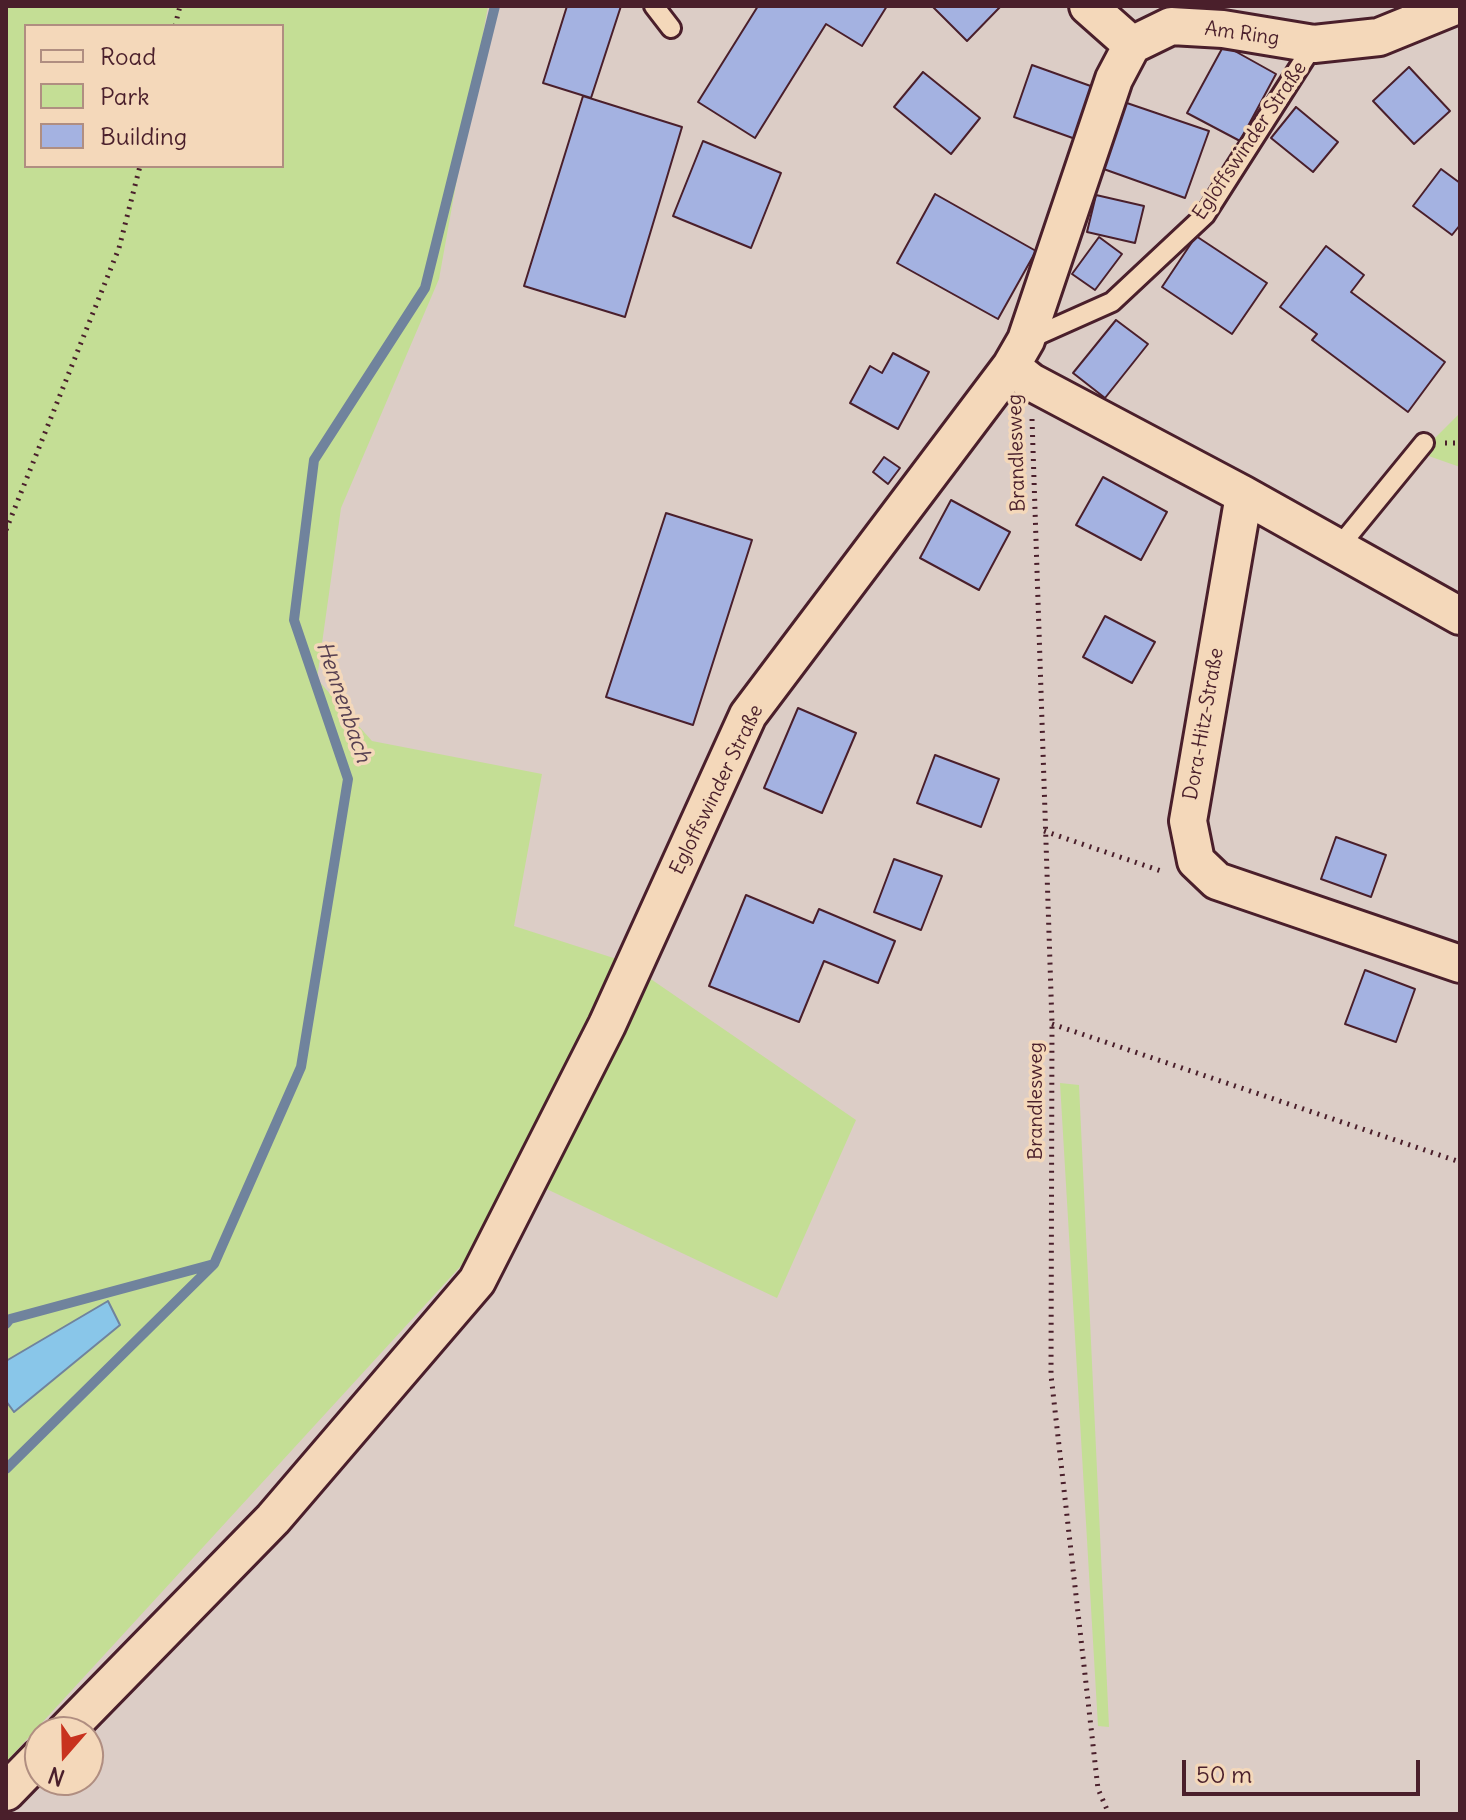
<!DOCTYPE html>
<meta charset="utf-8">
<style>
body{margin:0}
#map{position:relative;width:1466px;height:1820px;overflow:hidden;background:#dccdc6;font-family:Delius,sans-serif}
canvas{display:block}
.frame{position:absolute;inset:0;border:8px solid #4a1f2b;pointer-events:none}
.legend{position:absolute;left:24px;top:24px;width:260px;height:144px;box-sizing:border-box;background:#f4d8ba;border:2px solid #b08e81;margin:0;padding:10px 14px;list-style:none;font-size:24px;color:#4a1f2b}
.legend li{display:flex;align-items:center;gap:16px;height:40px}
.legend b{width:40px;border:2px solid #b08e81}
.north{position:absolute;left:24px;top:1716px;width:80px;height:80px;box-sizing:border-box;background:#f4d8ba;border:2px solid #b08e81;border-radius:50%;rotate:200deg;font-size:22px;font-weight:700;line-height:32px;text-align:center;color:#4a1f2b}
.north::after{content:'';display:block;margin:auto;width:28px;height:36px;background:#c8321e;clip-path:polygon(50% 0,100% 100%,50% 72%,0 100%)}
.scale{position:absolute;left:1182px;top:1760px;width:238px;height:36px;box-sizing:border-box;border:4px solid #4a1f2b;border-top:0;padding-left:10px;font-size:24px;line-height:28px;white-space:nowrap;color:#4a1f2b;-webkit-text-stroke:6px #f4d8ba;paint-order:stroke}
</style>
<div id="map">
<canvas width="1466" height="1820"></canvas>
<div class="frame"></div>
<ul class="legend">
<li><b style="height:10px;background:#f4d8ba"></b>Road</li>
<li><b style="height:22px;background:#c4de95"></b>Park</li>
<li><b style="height:22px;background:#a4b2e1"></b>Building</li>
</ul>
<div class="north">N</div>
<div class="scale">50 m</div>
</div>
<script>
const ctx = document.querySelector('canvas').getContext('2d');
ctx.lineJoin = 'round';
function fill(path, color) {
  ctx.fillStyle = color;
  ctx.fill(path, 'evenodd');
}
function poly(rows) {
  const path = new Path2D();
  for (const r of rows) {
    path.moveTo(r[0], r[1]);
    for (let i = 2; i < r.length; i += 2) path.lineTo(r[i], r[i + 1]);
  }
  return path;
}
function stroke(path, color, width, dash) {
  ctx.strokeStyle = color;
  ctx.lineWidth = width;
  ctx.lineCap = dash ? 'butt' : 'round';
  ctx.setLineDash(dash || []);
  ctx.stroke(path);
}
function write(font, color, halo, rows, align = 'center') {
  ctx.font = font + ' Delius,sans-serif';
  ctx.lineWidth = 7;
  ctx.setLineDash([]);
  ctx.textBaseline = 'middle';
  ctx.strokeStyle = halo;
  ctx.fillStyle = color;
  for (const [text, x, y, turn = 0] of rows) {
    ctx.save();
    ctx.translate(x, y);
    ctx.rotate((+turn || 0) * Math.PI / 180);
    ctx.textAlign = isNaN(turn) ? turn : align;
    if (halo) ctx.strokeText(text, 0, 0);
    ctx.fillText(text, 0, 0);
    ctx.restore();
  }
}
const green = poly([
 [6,6,488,6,439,279,341,508,317,679,372,741,542,774,514,926,626,962,856,1120,777,1298,536,1184,6,1762],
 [26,26,282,26,282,166,26,166],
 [1460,413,1460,467,1420,453],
 [1060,1083,1079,1085,1109,1727,1098,1726]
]);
const water = poly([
 [108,1301,120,1325,14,1412,6,1401,6,1361,108,1301]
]);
const stream = poly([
 [6,1324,10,1319,214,1264,301,1067,348,779,294,620,314,460,425,288,495,6],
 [6,1469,213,1265]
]);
const building = poly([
 [567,6,621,6,591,98,543,83,567,6],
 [758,6,887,6,862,46,826,24,755,138,698,102,758,6],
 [932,6,1001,6,967,41,932,6],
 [1224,45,1276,74,1240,141,1187,113,1224,45],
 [1032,65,1099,89,1081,141,1014,117,1032,65],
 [1409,67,1450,111,1414,144,1373,101,1409,67],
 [923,72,980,118,951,154,894,107,923,72],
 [583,96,682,127,625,317,524,286,583,96],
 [1121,101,1209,131,1185,198,1098,167,1121,101],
 [1296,107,1338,142,1313,172,1271,138,1296,107],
 [703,141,781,173,751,248,673,216,703,141],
 [1441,169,1460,183,1460,225,1452,235,1413,206,1441,169],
 [935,194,1036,251,998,319,897,263,935,194],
 [1096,195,1144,206,1135,243,1087,232,1096,195],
 [1196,236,1267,283,1232,334,1162,287,1196,236],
 [1099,237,1122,254,1095,290,1072,274,1099,237],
 [1326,246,1364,275,1351,292,1445,362,1408,412,1312,340,1317,334,1280,307,1326,246],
 [1116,320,1148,344,1105,398,1073,373,1116,320],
 [893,353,929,372,898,429,850,403,870,366,882,373,893,353],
 [884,457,900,468,888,484,873,472,884,457],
 [1103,477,1167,512,1141,560,1076,525,1103,477],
 [951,500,1010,532,979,590,920,558,951,500],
 [666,513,752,540,693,725,606,697,666,513],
 [1105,616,1155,642,1132,683,1083,657,1105,616],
 [798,708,856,733,822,813,764,788,798,708],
 [935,755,999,779,981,827,917,803,935,755],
 [1336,837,1386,855,1371,897,1321,879,1336,837],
 [894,859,942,876,921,930,874,912,894,859],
 [746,895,813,923,819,909,895,941,878,983,824,961,799,1022,709,986,746,895],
 [1365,970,1415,989,1396,1042,1345,1024,1365,970]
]);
const path = poly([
 [175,26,180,6],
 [1032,419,1052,1024,1051,1375,1098,1789,1109,1814],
 [1445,443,1460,443],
 [6,530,119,248,140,166],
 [1044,831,1161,871,1164,870],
 [1052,1024,1460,1162]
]);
const service = poly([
 [654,6,671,28],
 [1029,339,1112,302,1205,215,1314,44],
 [1338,548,1424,443]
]);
const minor = poly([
 [1088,6,1132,45],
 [1132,45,1171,26,1223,29,1314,44,1379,37,1455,6],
 [1011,366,1031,382,1244,495,1460,616],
 [1244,495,1188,821,1196,861,1217,881,1460,964],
 [65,1732,273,1519,477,1281,607,1025,748,715,1011,366,1026,340,1114,79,1132,45],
 [6,1792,40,1757]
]);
const streetNames = [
 ["Am Ring",1242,34,8],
 ["Egloffswinder Straße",1250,141,-56],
 ["Brandlesweg",1017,453,-92],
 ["Dora-Hitz-Straße",1204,724,-80],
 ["Egloffswinder Straße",717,790,-64],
 ["Brandlesweg",1036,1101,-90]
];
const waterNames = [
 ["Hennenbach",343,702,71]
];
fill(green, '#c4de95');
fill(water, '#89c6e9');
stroke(water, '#70839d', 2);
stroke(stream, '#70839d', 10);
fill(building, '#a4b2e1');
stroke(building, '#4a1f2b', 2);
stroke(service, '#4a1f2b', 24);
stroke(minor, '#4a1f2b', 42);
stroke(path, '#4a1f2b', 5, [2, 6]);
stroke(service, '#f4d8ba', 18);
stroke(minor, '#f4d8ba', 36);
write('20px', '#4a1f2b', '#f4d8ba', streetNames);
write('italic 22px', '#574051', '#f4d8ba', waterNames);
</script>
